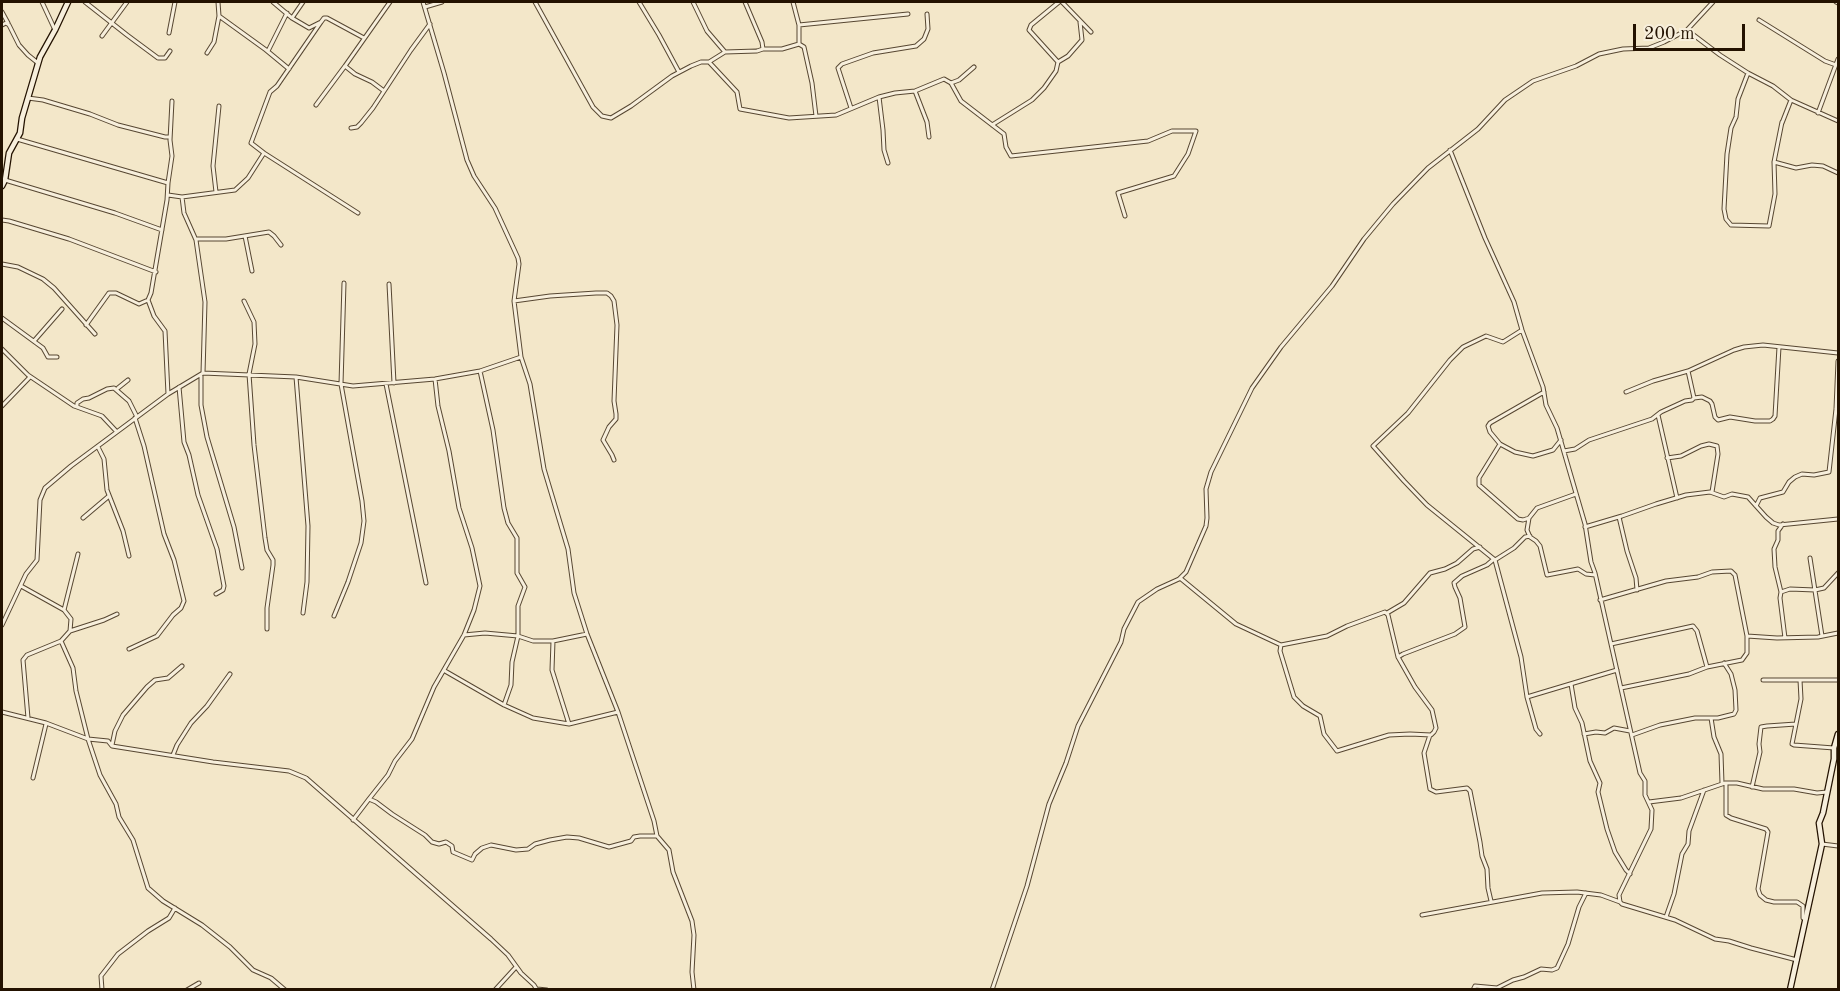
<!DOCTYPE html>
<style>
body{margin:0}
#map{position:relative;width:1840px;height:991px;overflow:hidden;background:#f3e7c9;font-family:"Old Standard TT",serif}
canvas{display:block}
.frame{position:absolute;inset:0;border:3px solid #231200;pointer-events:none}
.scale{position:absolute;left:1633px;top:24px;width:112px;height:27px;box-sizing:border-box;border:3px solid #231200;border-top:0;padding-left:8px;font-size:18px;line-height:21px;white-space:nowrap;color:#231200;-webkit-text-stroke:4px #f7efdc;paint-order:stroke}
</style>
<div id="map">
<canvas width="1840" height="991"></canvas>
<div class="frame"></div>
<div class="scale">200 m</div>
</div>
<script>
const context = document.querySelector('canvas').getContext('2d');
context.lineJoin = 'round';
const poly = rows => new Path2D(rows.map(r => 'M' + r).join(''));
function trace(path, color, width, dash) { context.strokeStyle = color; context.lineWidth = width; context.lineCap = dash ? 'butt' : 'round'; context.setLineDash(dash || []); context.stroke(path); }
const street = poly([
 [42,2,55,30],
 [85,2,127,35,158,58,165,58,170,51],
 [273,2,292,18,309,28,321,22,324,18,327,18,364,38],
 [423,2,444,73,467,160,474,176,495,208,518,258,519,264,514,301,521,357,530,384,544,469,568,549,574,593,587,634,618,712,654,821,657,836,669,850,673,872,692,921,694,935,692,972,694,990],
 [535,2,593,107,602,116,611,118,631,106,672,76,691,66,701,62,709,62,725,52,757,51,763,49,762,42,745,2],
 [639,2,659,35,679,72],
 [693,2,707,31,725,52],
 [793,2,799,25,799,44],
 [1059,2,1031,25,1029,30,1058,62,1068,56,1082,40,1080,22],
 [1062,2,1091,32],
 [1836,2,1838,3],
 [425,7,442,2],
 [2,12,8,23],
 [219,16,266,50,289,69],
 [292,18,303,2],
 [1759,20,1825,61,1836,65],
 [321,22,277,86,270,92,251,143,264,153,358,213],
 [2,25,6,23,9,25,19,45,28,55,38,63],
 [799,25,908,14],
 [1687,30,1720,55,1748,73,1773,86,1791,100,1838,121],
 [169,33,175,2],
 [102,36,127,2],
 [763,49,782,49,799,44,804,47,812,83,816,116],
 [268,51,287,13],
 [207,53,214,42,219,16,218,2],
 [709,62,737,92,740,109,789,118,836,115,879,97,895,93,915,91,944,79,951,83,959,80,974,67],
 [345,66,355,74,372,82,384,91],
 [1748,73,1738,99,1736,117,1731,128,1727,154,1724,209,1726,219,1731,225,1769,226,1775,194,1774,162,1782,122],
 [951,83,961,101,1004,134,1006,147,1011,156,1148,141,1172,131,1196,131,1188,154,1174,176,1118,193,1125,216],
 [915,91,927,122,929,137],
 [879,97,883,130,884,150,888,163],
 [28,98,43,100,90,114,118,125,165,137,170,137],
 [316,105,345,66,390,2],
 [851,108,838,68,842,64,873,53,916,46,924,39,928,29,927,14],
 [1818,113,1838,59],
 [1782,123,1791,100],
 [992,125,1032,100,1044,88,1056,71,1058,62],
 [351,128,357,127,361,123,373,108,411,50,430,24],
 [17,139,168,183],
 [1450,150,1485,238,1514,302,1522,330,1543,387,1546,405,1557,428,1585,524,1591,562,1595,573,1640,773,1645,781,1645,795,1652,810,1651,829,1619,895,1620,902,1622,904,1675,920,1715,939,1729,941,1751,948,1797,960],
 [1774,162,1796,168,1812,165,1823,166,1838,173],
 [5,180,115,213,162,230],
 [216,192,213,166,219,106],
 [168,195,182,197,235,190,248,178,264,153],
 [182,197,184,213,196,240,205,302,203,373],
 [2,220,9,221,69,239,156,272],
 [245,236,252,271],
 [197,239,226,239,269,232,274,236,281,245],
 [2,264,18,267,43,279,54,288,95,334],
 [389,284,394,383],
 [148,300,154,316,165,331,168,394],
 [244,301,254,322,255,344,249,374,254,445,265,538,267,550,273,560,273,565,267,608,267,629],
 [514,301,550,296,596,293,607,293,611,296,614,301,617,325,614,401,616,414,616,419,609,427,603,440,612,455,614,460],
 [2,318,43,348,48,357,57,357],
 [86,325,109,293,116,293,139,304,148,300,151,293,167,200,168,183,172,156,170,140,172,101],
 [1522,330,1503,342,1486,336,1463,347,1450,360,1408,413,1373,446,1404,481,1427,505,1495,560,1521,657,1527,697,1617,670],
 [34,341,62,309],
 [2,349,28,375,74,406,77,407,77,403,83,399,89,398,107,389,114,388,129,401,137,417],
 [480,371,493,430,504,508,508,523,517,538,517,573,525,587,518,606,518,636,512,662,511,685,504,705],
 [201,376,201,405,207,437,234,527,242,568],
 [296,377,308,526,307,582,303,613],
 [386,384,426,583],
 [179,387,184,442,189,455,198,495,217,549,224,586,223,590,216,594],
 [118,388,128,380],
 [1544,392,1490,423,1488,426,1490,432,1500,444,1515,452,1533,456,1553,450,1561,440],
 [1626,392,1653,381,1688,371],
 [1694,398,1702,397,1710,401,1712,404,1715,417,1718,420,1730,417,1755,421,1770,421,1773,419,1775,416,1779,347],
 [2,406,30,377],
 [77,407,102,416,117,432],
 [1658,415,1677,498],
 [1500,444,1479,478,1479,485,1518,519,1523,520,1529,518],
 [98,447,104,459,107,490,123,531,129,556],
 [1564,451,1575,449,1589,440,1652,419,1661,412,1685,401,1692,400,1694,398,1688,371,1734,350,1744,347,1763,345,1838,353],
 [1667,458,1681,456,1701,446,1709,444,1717,446,1718,454,1712,492],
 [1576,494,1537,508,1529,518,1527,530,1530,537,1536,541,1540,546,1547,575,1578,569,1586,574,1595,575],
 [1756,506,1760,498,1783,492,1789,482,1795,477,1802,474,1814,475,1829,472,1836,409,1838,361],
 [1619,517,1627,551,1636,578,1637,590],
 [83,518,109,496],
 [1585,527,1622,516,1656,504,1686,495,1710,492,1724,497,1732,494,1748,497,1766,517,1773,523,1779,525,1838,519],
 [1810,558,1822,636],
 [1495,560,1514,548,1525,537,1530,536],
 [1180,578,1236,624,1281,645,1280,651,1294,697,1303,706,1320,716,1324,734,1337,751,1389,735,1410,734,1431,735,1434,732,1436,728,1432,710,1415,687,1398,657,1403,654,1455,634,1465,627,1460,598,1455,587,1454,583,1462,576,1487,565,1494,559],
 [21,586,64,610,71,619,70,631],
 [1781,592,1775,567,1774,549,1778,540,1778,531,1783,524],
 [1600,600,1666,581,1698,577,1712,572,1731,571,1735,575,1747,636,1747,653,1742,660,1707,667],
 [64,610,78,554],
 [1387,613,1404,603,1430,573,1445,569,1457,563,1473,549,1480,547],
 [334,616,348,582,361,543,364,521,362,501,341,384,344,283],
 [2,625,26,574,37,560,40,500,45,488,71,466,168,394,203,373,296,377,353,386,435,379,480,371,521,357],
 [464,635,485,633,518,636,533,641,553,641,587,634],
 [1747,636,1777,638,1818,637,1838,633],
 [1785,638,1780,598,1781,592,1790,589,1815,590,1824,588,1838,573],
 [61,641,73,668,76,691,88,739,100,775,116,804,119,817,133,840,148,888,163,901,202,925,230,947,253,970,271,978,285,990],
 [553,641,552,670,569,724],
 [1611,644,1693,626,1697,631,1707,667,1689,674,1621,688],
 [1281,645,1327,636,1347,626,1385,612,1388,615,1398,657],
 [129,649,157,636,173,615,181,608,184,601,174,560,164,534,144,446,135,418],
 [445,671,504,705,533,718,569,724,618,712],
 [1763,680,1838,680],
 [1800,680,1801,699,1792,744,1794,745,1834,748],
 [1571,684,1575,708,1582,723,1590,761,1600,783,1598,792,1607,829,1615,852,1626,870,1630,874],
 [1527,697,1536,729,1540,734],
 [2,712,46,723,88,739,108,741,112,746,213,762,289,771,306,778,491,939,508,955,521,973,534,985,537,990],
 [28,718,23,660,27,655,61,641,70,631,104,620,117,614],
 [1711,718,1714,737,1721,754,1722,783],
 [1584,734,1596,732,1605,733,1614,728,1630,731],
 [1430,735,1424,753,1430,789,1436,792,1467,788,1470,791,1480,842,1482,856,1487,869,1488,888,1491,901],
 [1632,735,1660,725,1695,718,1718,718,1734,714,1736,710,1735,690,1731,674,1724,663],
 [112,745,115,731,123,715,147,687,155,680,168,678,182,666],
 [173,755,177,745,191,723,207,706,230,674],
 [33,778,46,724],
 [1726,783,1726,815,1731,818,1766,829,1768,832,1758,889,1760,895,1766,900,1774,902,1797,902,1803,906,1803,918,1806,919],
 [1752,787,1760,752,1759,744,1761,727,1767,726,1796,724],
 [369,799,388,775,395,761,412,739,434,687,464,635,474,610,480,586,472,548,459,508,449,451,438,406,435,379],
 [1649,802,1681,798,1725,783,1737,783,1763,789,1794,789,1817,793,1827,792],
 [353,820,369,799,376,802,392,814,425,835,432,842,439,844,446,842,452,846,453,852,472,860,475,854,482,848,491,845,516,850,528,849,535,844,550,840,567,837,579,838,609,847,631,841,634,837,640,836,657,836],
 [1822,844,1838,846],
 [1422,915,1542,893,1577,892,1601,895,1620,902],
 [1666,917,1674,894,1682,854,1688,844,1689,831,1704,790],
 [537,989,547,990],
 [102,990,101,976,118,954,148,931,169,918,175,908],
 [187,990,199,983],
 [495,990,516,967],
 [992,990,1027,886,1049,804,1066,763,1078,726,1121,642,1124,629,1138,602,1157,589,1179,579,1186,572,1206,526,1207,518,1206,489,1211,472,1252,388,1281,347,1332,286,1364,239,1393,204,1428,168,1478,129,1505,100,1533,81,1576,66,1599,54,1623,49,1649,48,1664,42,1687,30,1713,2],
 [1473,990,1475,986,1497,988,1513,980,1524,977,1541,969,1552,970,1557,968,1568,944,1579,907,1586,893]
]);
const secondary = poly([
 [2,186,5,180,9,153,20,133,22,118,40,57,55,30,68,2],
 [1790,990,1822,844,1819,823,1823,813,1834,759,1834,748,1838,734]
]);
trace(street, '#574732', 5);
trace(secondary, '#231200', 7);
trace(street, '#f7efdc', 3);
trace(secondary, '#f7efdc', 4.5);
</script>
